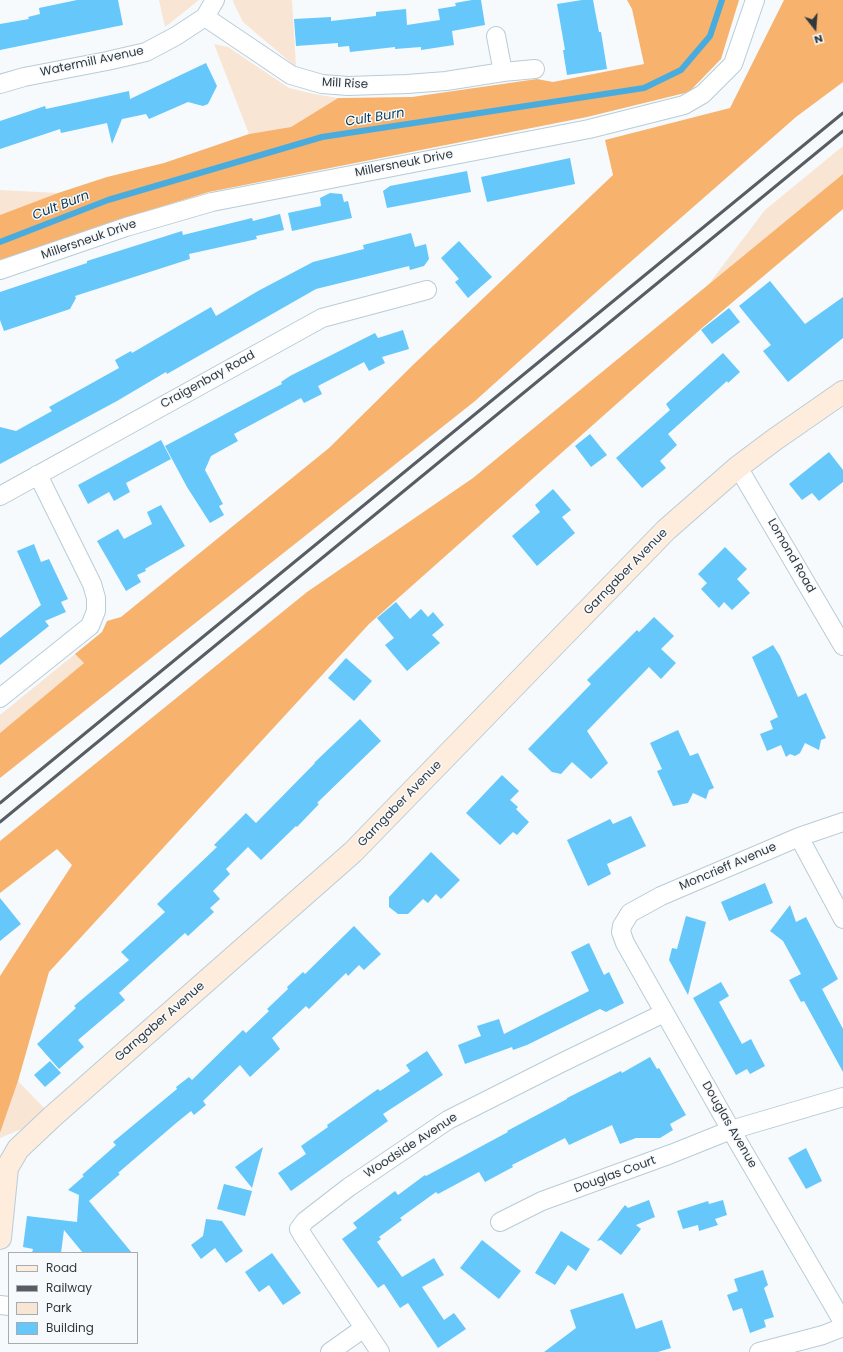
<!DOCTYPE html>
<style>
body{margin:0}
#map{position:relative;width:843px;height:1352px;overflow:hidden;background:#f6fafd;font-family:Poppins,sans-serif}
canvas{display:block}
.legend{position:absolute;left:8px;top:1252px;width:130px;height:92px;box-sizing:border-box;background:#f6fafd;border:1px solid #a7acb0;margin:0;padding:5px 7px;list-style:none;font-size:12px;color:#31383d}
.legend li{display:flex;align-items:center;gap:8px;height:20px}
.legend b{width:20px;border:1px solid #a7acb0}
.north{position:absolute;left:795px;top:8px;width:40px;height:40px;-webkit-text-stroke:3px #f6fafd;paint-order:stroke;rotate:163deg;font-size:11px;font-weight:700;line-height:16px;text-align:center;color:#31383d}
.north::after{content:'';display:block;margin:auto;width:14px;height:18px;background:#31383d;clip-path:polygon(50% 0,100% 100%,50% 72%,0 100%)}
</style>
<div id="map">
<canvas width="843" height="1352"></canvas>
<ul class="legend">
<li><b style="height:5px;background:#feeddd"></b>Road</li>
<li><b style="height:5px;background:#575d62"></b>Railway</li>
<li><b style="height:11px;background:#f9e5d3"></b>Park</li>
<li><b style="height:11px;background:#65c7fa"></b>Building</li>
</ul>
<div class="north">N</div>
</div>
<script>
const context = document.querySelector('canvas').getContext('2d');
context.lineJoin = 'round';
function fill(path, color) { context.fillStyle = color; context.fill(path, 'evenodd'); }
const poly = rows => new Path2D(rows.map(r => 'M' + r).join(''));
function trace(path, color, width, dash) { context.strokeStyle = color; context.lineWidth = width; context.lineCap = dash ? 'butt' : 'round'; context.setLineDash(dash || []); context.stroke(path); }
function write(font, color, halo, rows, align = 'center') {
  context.font = font + ' Poppins,sans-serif'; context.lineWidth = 3; context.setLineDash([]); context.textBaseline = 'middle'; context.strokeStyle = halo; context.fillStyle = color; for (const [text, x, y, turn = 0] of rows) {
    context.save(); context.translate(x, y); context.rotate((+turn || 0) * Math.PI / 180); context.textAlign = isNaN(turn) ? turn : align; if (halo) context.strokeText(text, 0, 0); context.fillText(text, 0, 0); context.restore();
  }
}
fill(poly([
 [159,0,199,0,165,27],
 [233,0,292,0,296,67,243,22,233,2],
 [214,44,228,47,289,88,314,94,338,98,291,127,249,134],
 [843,146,843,174,708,285,765,210],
 [0,190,58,193,0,215],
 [75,654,84,663,0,733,0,715],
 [18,1081,45,1109,24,1128,0,1138,0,1133]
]), '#f9e5d3');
fill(poly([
 [627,0,739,0,721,59,689,92,587,117,209,192,124,218,0,260,0,215,58,193,107,177,164,163,249,134,291,127,338,98,412,97,537,79,553,82,644,64,632,9],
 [784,0,843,0,843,82,796,117,603,286,475,401,0,778,0,733,84,663,75,654,102,632,107,621,121,617,329,448,415,363,613,175,605,140,730,108],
 [843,174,843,209,702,328,369,624,49,972,18,1081,0,1133,0,976,72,865,57,849,0,893,0,841,307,592,473,478]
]), '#f7b26d');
trace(poly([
 [0,242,108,200,322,137,644,88,681,70,710,36,722,0]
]), '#49acdf', 6);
fill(poly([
 [77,0,118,0,123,25,0,50,0,24,29,19,28,17,40,14,39,8],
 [472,0,481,0,485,25,452,31,454,45,421,50,421,47,395,49,395,47,350,52,349,46,338,47,338,43,296,46,294,19,331,17,331,21,376,16,376,12,406,9,407,25,440,20,438,9,456,6,455,3],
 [582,0,593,0,599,32,601,32,607,69,567,75,563,50,565,50,557,4],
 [206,63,217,86,208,104,203,106,188,102,149,119,146,114,122,119,112,144,107,123,61,133,60,129,0,149,0,121,45,106,46,109,129,91,130,99],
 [570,158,575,184,487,202,481,177],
 [467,171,471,192,387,208,383,191,390,186],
 [330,193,342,194,344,202,348,201,352,218,292,231,288,213,321,206,320,198],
 [280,214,284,230,256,236,257,239,189,254,190,259,75,296,76,298,70,309,4,331,0,320,0,292,87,263,87,261,182,231,183,235,252,218,253,221],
 [411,233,415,247,426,244,429,259,424,266,410,270,409,266,316,289,167,374,166,372,117,401,0,464,0,427,16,431,52,411,49,407,119,368,115,360,131,351,132,353,211,307,216,316,258,291,313,262,364,249,363,245],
 [459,241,492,277,468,298,455,282,459,279,441,258],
 [770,281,805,324,843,297,843,338,788,382,763,351,771,345,739,306],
 [729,308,740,322,712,344,701,330],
 [403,330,409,349,382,357,385,363,369,371,364,362,318,386,322,394,304,403,301,398,234,434,238,441,211,456,205,470,223,504,219,506,224,515,210,523,187,487,165,446,282,384,281,382,290,376,375,333,378,338],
 [723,353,740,372,728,383,727,381,668,434,677,445,660,461,666,468,642,488,616,458,670,410,666,404],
 [590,434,607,455,591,467,575,446],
 [161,440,171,459,126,483,130,492,114,501,109,492,88,504,78,485],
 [829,452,843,470,843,482,819,501,812,493,802,500,789,484],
 [553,489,571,510,562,517,575,533,537,566,512,536,540,512,535,505],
 [161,505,185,546,145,569,146,571,137,575,141,582,126,591,97,541,118,529,124,539,152,524,147,512],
 [34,544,41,562,49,559,68,599,61,602,66,612,45,621,49,626,0,665,0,638,41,605,17,551],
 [725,547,747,569,737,579,750,593,732,610,724,602,719,608,701,589,707,583,698,574],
 [396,602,410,619,421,609,428,617,433,612,444,625,432,635,440,643,407,671,385,645,394,638,377,618],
 [654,617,674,636,661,649,676,663,661,679,649,667,587,731,608,763,591,779,572,762,561,774,552,772,528,749,591,684,587,680,637,630,639,632],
 [773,645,780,656,798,697,806,693,826,738,821,740,819,750,805,743,800,753,795,756,790,754,786,757,781,745,767,751,760,734,773,729,770,721,778,717,752,657],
 [346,658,372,681,354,701,328,678],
 [360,719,381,741,317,803,319,804,297,827,296,826,261,860,248,847,226,869,230,874,213,891,220,899,210,908,214,912,188,936,185,933,119,993,125,1000,78,1040,84,1047,59,1069,37,1044,76,1008,74,1006,129,960,121,952,165,912,157,904,217,847,214,845,246,813,256,823,315,763,314,763],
 [678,730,690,756,698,753,714,788,709,790,706,799,693,793,688,803,673,806,657,771,662,769,650,743],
 [502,775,519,791,510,800,518,807,516,809,529,822,517,835,513,832,500,845,466,813],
 [631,816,646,846,607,864,611,874,588,886,567,840,610,819,613,824],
 [431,852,460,880,441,899,436,894,428,903,423,899,408,914,398,914,389,907,389,897],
 [765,883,773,903,729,921,721,902],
 [0,898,21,924,0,941],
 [790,905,796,922,806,917,838,979,822,989,843,1029,843,1072,804,1001,801,1002,789,980,801,974,783,941,770,931],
 [686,916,706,922,688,995,669,960,672,948,677,949],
 [354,926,381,954,364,970,359,965,348,976,346,973,309,1009,306,1006,272,1038,280,1049,250,1077,240,1065,203,1101,206,1105,194,1115,191,1111,175,1124,118,1173,120,1174,89,1201,132,1253,83,1253,64,1230,61,1253,32,1253,33,1249,23,1247,27,1216,77,1222,79,1195,68,1190,84,1176,82,1175,116,1145,113,1142,177,1089,176,1087,189,1077,192,1080,243,1030,246,1033,269,1011,267,1009,288,989,287,987,303,972,305,974],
 [589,943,604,975,609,972,624,1003,606,1012,600,1009,527,1045,513,1050,512,1047,465,1064,458,1045,481,1036,477,1026,499,1019,504,1034,589,991,571,952],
 [721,982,729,996,719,1002,742,1044,751,1039,765,1066,750,1074,747,1069,736,1075,693,998],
 [427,1051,443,1075,383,1114,388,1121,291,1191,278,1173,306,1154,301,1146,328,1127,327,1125,378,1089,380,1091,410,1071,406,1065],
 [650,1057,657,1069,659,1068,686,1115,670,1124,673,1130,660,1138,636,1138,620,1144,612,1125,569,1145,565,1138,512,1165,513,1167,485,1182,479,1172,438,1194,436,1192,400,1218,402,1220,379,1237,381,1239,377,1242,402,1277,434,1258,444,1275,422,1287,444,1320,454,1313,466,1329,438,1348,408,1303,400,1308,384,1284,378,1288,342,1239,357,1228,353,1223,395,1191,398,1195,425,1175,426,1176,508,1132,507,1131,567,1099,567,1098,621,1071,622,1073],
 [50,1061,61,1073,45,1087,34,1075],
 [263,1147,252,1188,235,1167],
 [806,1148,822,1181,806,1189,788,1158],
 [224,1184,252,1191,245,1216,217,1209],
 [649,1200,655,1217,636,1225,641,1229,621,1255,601,1240,597,1241,625,1205,628,1208],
 [723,1200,727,1215,715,1219,718,1225,699,1231,698,1225,683,1229,677,1211,708,1201,709,1204],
 [206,1219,222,1221,243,1251,226,1263,215,1248,201,1259,191,1245,203,1236],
 [561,1231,590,1249,576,1271,568,1265,555,1285,535,1273],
 [482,1240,521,1271,499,1299,460,1268],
 [272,1253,301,1293,283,1305,269,1285,259,1292,245,1272],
 [763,1270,768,1285,764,1288,774,1317,764,1320,766,1327,750,1333,742,1308,733,1311,727,1295,738,1291,734,1279],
 [623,1293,636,1329,662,1320,671,1348,658,1352,544,1352,576,1328,570,1310]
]), '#65c7fa');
const street = poly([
 [205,17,291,75,322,84,348,86,407,84,446,81,503,72,535,69],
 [496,36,503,72],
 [0,84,24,77,107,61,146,52,176,36,205,17,215,0],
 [0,270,126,227,212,202,589,129,684,105,703,94,733,64,755,0],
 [738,467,843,646],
 [0,496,322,318,427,290],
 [0,698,90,626,96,611,96,598,92,584,42,483,37,475],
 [843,822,799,837,661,896,630,913,622,926,621,932,625,943,731,1130,843,1322],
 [799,837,843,919],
 [500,1222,542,1201,671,1154,731,1130,843,1097],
 [0,1305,9,1306],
 [330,1352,364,1328],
 [380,1352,303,1236,299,1229,305,1221,349,1187,448,1120,559,1064,664,1013],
 [759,1352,823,1335,843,1327]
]);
const secondary = poly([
 [0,1238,7,1168,18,1149,53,1116,353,852,666,530,738,467,774,440,843,392]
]);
trace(street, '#b8ccd7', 20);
trace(secondary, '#b8ccd7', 24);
trace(street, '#fff', 18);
trace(secondary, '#feeddd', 22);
trace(poly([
 [0,803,843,113],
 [0,822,843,131]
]), '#575d62', 3);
write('12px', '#31383d', '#f6fafd', [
 ["Watermill Avenue",92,62,-12],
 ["Mill Rise",345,84,3],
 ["Millersneuk Drive",404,164,-11],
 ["Millersneuk Drive",89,240,-19],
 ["Craigenbay Road",208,380,-29],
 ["Lomond Road",791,556,60],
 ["Garngaber Avenue",626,572,-46],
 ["Garngaber Avenue",400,804,-46],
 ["Moncrieff Avenue",728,867,-23],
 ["Garngaber Avenue",160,1022,-41],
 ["Douglas Avenue",729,1125,60],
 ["Woodside Avenue",411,1146,-33],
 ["Douglas Court",615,1175,-20]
]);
write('italic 13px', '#0d384d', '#f6fafd', [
 ["Cult Burn",375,118,-9],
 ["Cult Burn",61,206,-21]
]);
</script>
